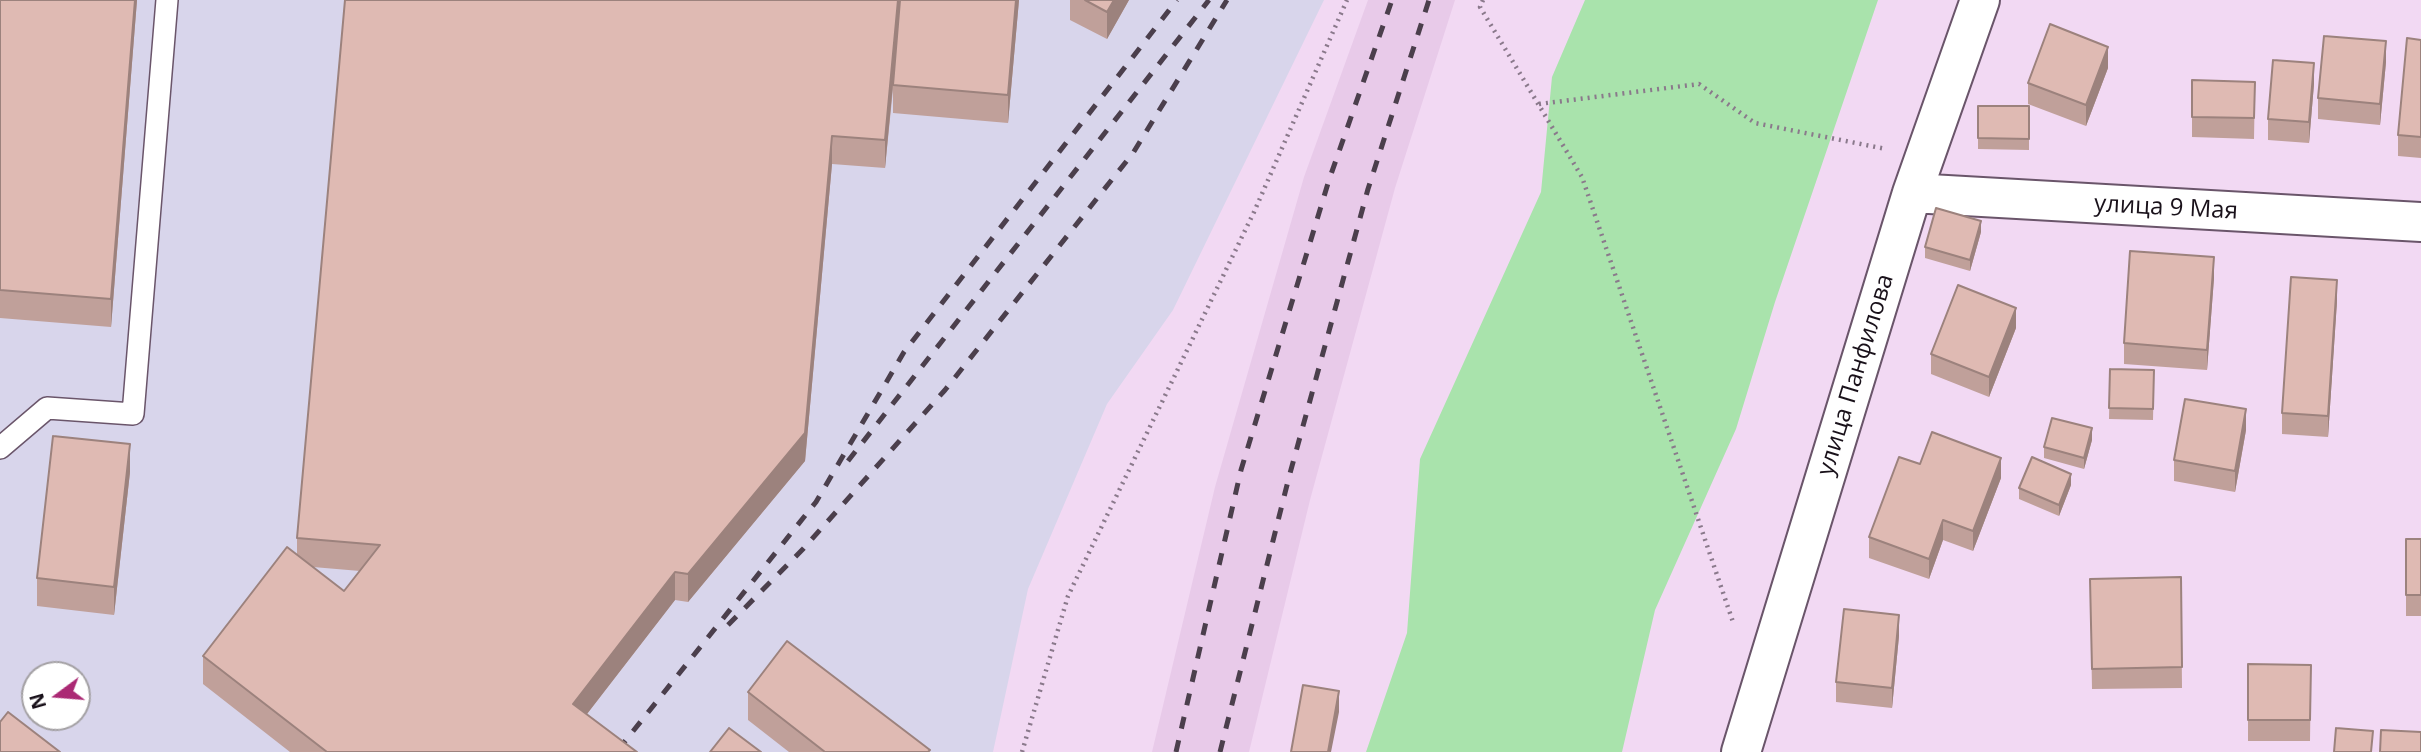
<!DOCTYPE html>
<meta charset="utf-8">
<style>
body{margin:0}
#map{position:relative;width:2421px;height:752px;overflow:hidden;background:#f2d9f3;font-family:"Open Sans",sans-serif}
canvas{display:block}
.north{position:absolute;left:21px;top:661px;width:70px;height:70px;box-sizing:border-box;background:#fff;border:2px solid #a3a0a3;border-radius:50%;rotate:254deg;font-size:19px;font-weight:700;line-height:28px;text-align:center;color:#19111a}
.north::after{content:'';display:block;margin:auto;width:24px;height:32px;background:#ab2974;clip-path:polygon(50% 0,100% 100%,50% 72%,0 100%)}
</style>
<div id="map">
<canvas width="2421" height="752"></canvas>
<div class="north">N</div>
</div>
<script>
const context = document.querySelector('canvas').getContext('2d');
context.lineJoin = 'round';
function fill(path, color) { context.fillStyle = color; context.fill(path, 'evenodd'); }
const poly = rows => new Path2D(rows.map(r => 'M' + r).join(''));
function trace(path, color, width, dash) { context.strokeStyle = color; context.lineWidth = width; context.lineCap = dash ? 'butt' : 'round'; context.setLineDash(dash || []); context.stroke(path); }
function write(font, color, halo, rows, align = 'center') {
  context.font = font + ' "Open Sans",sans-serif'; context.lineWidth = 5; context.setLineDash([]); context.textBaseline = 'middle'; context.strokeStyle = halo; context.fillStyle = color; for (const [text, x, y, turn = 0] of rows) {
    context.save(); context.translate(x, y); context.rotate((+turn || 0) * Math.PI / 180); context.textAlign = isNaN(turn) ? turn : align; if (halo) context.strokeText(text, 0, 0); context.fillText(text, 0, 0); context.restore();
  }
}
fill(poly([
 [1368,0,1455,0,1395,188,1310,500,1249,752,1152,752,1215,487,1304,177]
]), '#e8cae9');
fill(poly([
 [0,0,1324,0,1173,310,1107,404,1028,589,993,752,0,752],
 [35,675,77,675,77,717,35,717]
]), '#d8d5eb');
fill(poly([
 [1585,0,1878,0,1775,302,1736,429,1655,610,1622,752,1366,752,1407,633,1420,459,1541,192,1552,77]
]), '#a9e3ac');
const service = poly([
 [0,448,47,408,133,414,167,0]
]);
const minor = poly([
 [1912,193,2421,222],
 [1741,752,1912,193,1980,0]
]);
trace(service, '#6a556a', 24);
trace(minor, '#6a556a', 42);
trace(poly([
 [1483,0,1480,7,1582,177,1734,625],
 [1539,104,1699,84,1755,123,1886,149],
 [1022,752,1068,596,1254,212,1347,0]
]), '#8a798b', 4.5, [2, 5]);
trace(service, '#fff', 21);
trace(minor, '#fff', 38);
trace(poly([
 [848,461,1209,0],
 [728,625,803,549,945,390,1133,153,1227,0],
 [618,750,816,502,904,352,1177,0],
 [1176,752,1241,470,1329,180,1392,0],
 [1220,752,1289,477,1368,189,1429,0]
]), '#4b3f4c', 5, [12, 12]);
fill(poly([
 [0,0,137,0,111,327,0,318],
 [345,0,1019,0,1008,123,893,113,893,89,885,168,832,164,805,461,688,602,675,600,587,714,637,752,290,752,203,684,203,656,297,555,297,538],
 [313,567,360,571,344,591],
 [1070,0,1129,0,1107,39,1070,20],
 [2421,40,2421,158,2398,156,2398,135],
 [2386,62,2380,125,2318,119,2318,98],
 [2108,68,2086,126,2028,104,2028,83],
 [2192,80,2255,82,2254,139,2192,137],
 [2314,84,2309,143,2268,140,2268,119],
 [1978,106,2029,106,2029,150,1978,149],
 [1981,232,1970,271,1925,258,1925,247],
 [2214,278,2207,370,2124,364,2124,343],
 [2337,301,2328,437,2282,434,2282,413],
 [2016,328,1989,397,1931,374,1931,354],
 [2110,369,2154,370,2153,420,2109,419],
 [2246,430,2235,492,2174,481,2174,460],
 [2092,440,2084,469,2044,458,2044,447],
 [1920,464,2001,478,1973,551,1943,540,1929,579,1869,558,1869,537],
 [130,472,114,615,37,606,37,578],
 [2071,485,2059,516,2019,499,2019,488],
 [2406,539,2421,539,2421,616,2406,616],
 [2181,577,2182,688,2092,689,2090,579],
 [1899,636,1892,708,1836,702,1836,682],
 [2248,664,2311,665,2310,741,2248,741],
 [748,692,930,752,789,752,748,720]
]), '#c0a09a');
fill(poly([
 [135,0,137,0,111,327,111,299],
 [898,0,901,0,885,168,885,140],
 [1016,0,1019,0,1008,123,1008,95],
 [1114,0,1129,0,1107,39,1107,12],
 [2386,41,2386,62,2380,125,2380,104],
 [2108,47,2108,68,2086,126,2086,105],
 [2314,63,2314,84,2309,143,2309,122],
 [832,136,832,164,805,461,688,602,688,574],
 [1981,221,1981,232,1970,271,1970,260],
 [2214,257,2214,278,2207,370,2207,350],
 [2337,280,2337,301,2328,437,2328,416],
 [2016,308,2016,328,1989,397,1989,377],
 [2246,409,2246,430,2235,492,2235,471],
 [2092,428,2092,440,2084,469,2084,458],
 [130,444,130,472,114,615,114,587],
 [2001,458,2001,478,1973,551,1973,531],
 [2071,474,2071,485,2059,516,2059,505],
 [1943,520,1943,540,1929,579,1929,559],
 [675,572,675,600,573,732,573,704],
 [1899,615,1899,636,1892,708,1892,688],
 [1339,691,1339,712,1331,752,1328,752]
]), '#9c827d');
const building = poly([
 [0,0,135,0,111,299,0,290,0,0],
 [345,0,898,0,885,140,832,136,805,433,688,574,675,572,573,704,637,752,327,752,203,656,287,547,344,591,380,545,297,538,345,0],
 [900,0,1016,0,1008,95,893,85,900,0],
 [1085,0,1114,0,1107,12,1085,0],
 [2050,24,2108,47,2086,105,2028,83,2050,24],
 [2324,36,2386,41,2380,104,2318,98,2324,36],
 [2407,38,2421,40,2421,137,2398,135,2407,38],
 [2273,60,2314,63,2309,122,2268,119,2273,60],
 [2192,80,2255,82,2254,118,2192,117,2192,80],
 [1978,106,2029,106,2029,139,1978,138,1978,106],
 [1936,208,1981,221,1970,260,1925,247,1936,208],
 [2130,251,2214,257,2207,350,2124,343,2130,251],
 [2291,277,2337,280,2328,416,2282,413,2291,277],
 [1958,285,2016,308,1989,377,1931,354,1958,285],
 [2110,369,2154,370,2153,409,2109,408,2110,369],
 [2185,399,2246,409,2235,471,2174,460,2185,399],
 [2052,418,2092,428,2084,458,2044,447,2052,418],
 [1932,432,2001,458,1973,531,1943,520,1929,559,1869,537,1899,457,1920,464,1932,432],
 [53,436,130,444,114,587,37,578,53,436],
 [2032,457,2071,474,2059,505,2019,488,2032,457],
 [2406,539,2421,539,2421,595,2406,595,2406,539],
 [2181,577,2182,667,2092,669,2090,579,2181,577],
 [1844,609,1899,615,1892,688,1836,682,1844,609],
 [787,641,930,750,928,752,825,752,748,692,787,641],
 [2248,664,2311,665,2310,720,2248,720,2248,664],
 [1303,685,1339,691,1328,752,1291,752,1303,685],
 [8,712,60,752,0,752,0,722,8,712],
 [729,728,761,752,710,752,729,728],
 [2336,728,2373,731,2371,752,2334,752,2336,728],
 [2381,730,2421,732,2421,752,2380,752,2381,730]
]);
fill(building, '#dfbab3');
trace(building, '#9c827d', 2);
write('24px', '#19111a', '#fff', [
 ["улица 9 Мая",2166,208,3],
 ["улица Панфилова",1856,375,-73]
]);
</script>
